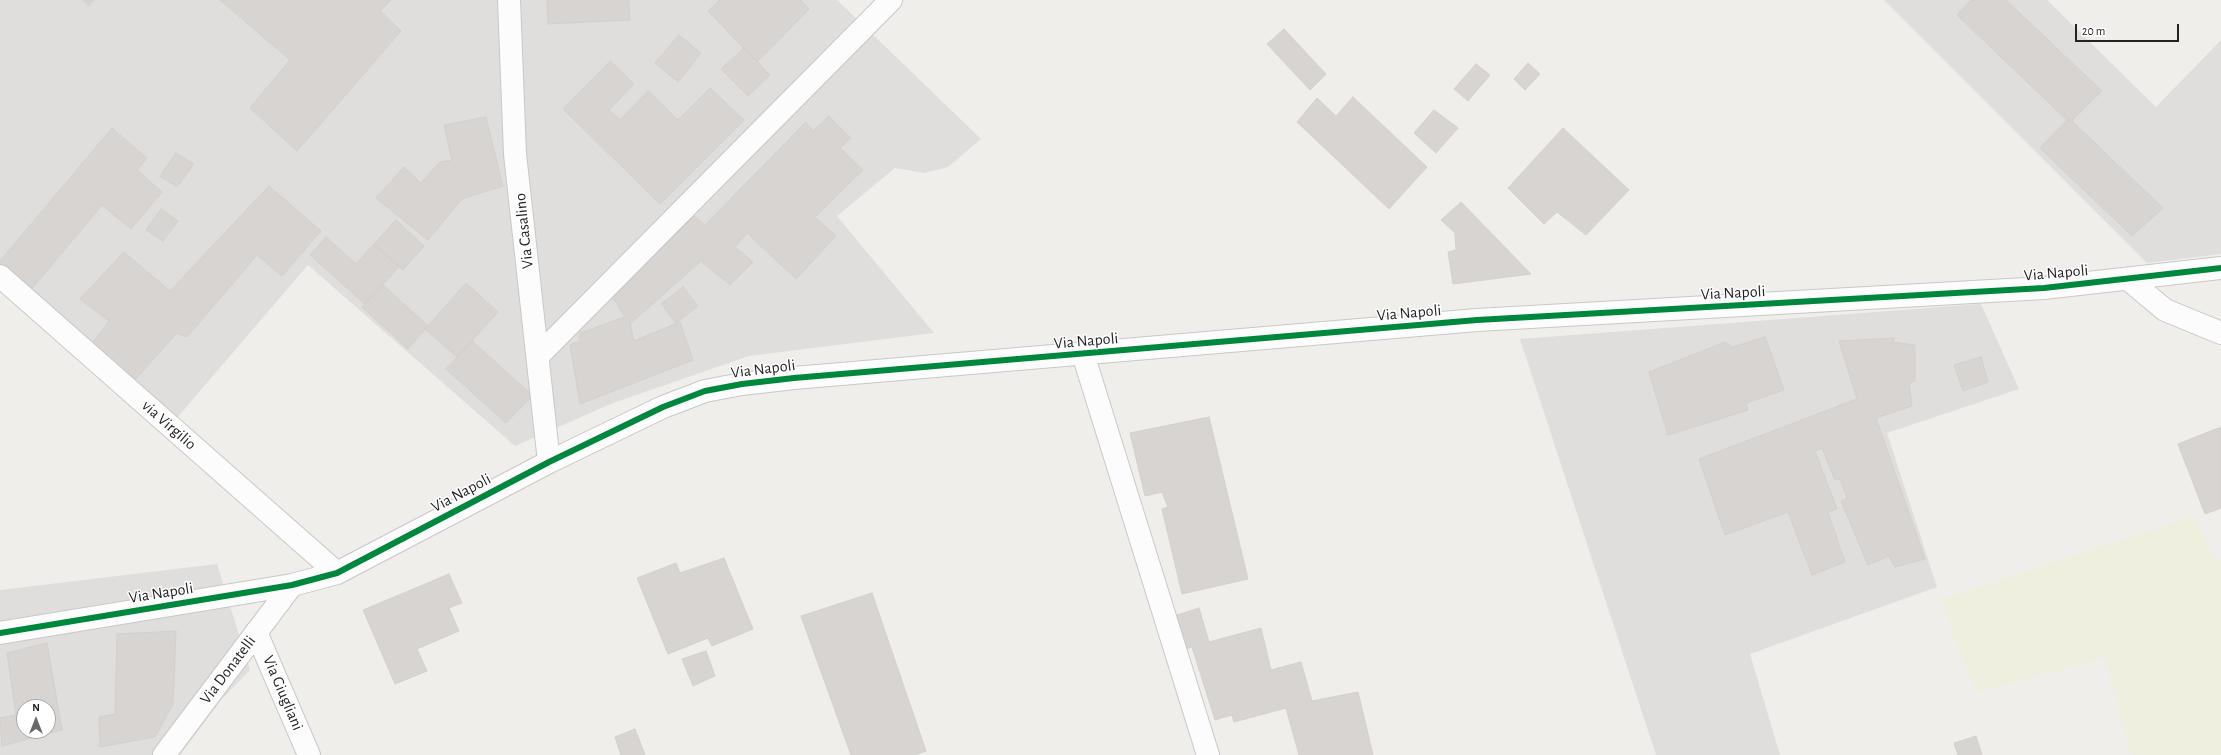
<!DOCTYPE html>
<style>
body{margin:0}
#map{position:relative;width:2221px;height:755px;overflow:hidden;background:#f0eeeb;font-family:"Alegreya Sans",sans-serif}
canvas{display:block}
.north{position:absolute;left:16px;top:699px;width:40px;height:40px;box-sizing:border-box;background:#fff;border:1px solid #a7a7a7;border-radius:50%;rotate:0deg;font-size:11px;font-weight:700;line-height:16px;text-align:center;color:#222}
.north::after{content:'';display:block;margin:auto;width:14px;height:18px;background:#6a6968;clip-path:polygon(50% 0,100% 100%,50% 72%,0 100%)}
.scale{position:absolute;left:2075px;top:24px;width:104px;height:18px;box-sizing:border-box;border:2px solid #222;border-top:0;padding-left:5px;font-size:12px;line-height:14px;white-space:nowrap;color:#222;-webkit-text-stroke:3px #fff;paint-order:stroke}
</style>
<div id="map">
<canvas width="2221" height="755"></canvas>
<div class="north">N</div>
<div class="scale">20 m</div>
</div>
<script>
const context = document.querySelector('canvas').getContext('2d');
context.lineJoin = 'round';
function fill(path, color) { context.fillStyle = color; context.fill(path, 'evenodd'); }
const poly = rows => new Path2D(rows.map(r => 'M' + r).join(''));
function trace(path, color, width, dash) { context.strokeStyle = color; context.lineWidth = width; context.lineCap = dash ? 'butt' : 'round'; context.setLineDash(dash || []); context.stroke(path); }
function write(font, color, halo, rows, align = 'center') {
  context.font = font + ' "Alegreya Sans",sans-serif'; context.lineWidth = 3; context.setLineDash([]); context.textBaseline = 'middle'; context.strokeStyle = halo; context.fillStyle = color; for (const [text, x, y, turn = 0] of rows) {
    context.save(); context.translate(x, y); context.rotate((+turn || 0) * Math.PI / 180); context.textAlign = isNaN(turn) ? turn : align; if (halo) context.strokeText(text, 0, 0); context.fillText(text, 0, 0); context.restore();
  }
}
fill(poly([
 [0,0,837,0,981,139,948,167,924,173,895,168,837,216,934,333,749,356,613,403,515,446,308,265,164,433,0,290],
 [1884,0,2047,0,2156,107,2221,40,2221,254,2147,263],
 [1981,304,2019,389,1887,433,1937,587,1750,654,1780,755,1656,755,1520,339],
 [217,564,250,670,222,699,180,755,0,755,0,590],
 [24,707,48,707,48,731,24,731]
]), '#dfdedc');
fill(poly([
 [2194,516,2217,563,2221,561,2221,755,2131,755,2104,658,1976,693,1940,600]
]), '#efefdf');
const building = poly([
 [83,0,94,0,89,6,83,0],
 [220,0,391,0,380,11,401,31,297,151,250,108,290,60,220,0],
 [547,0,629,0,630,20,548,24,547,0],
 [719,0,800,0,809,9,757,62,708,11,719,0],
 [1971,0,2006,0,2102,91,2072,121,2163,208,2132,236,2040,148,2067,120,1957,15,1971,0],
 [1284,29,1326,74,1310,90,1267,44,1284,29],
 [679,35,701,53,678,82,655,63,679,35],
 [744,48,770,75,748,96,721,69,744,48],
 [610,61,634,84,609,110,620,120,648,91,678,120,710,88,744,120,660,204,563,109,610,61],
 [1528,63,1540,74,1525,90,1514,79,1528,63],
 [1476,64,1490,75,1468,101,1454,89,1476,64],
 [1353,97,1427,167,1389,209,1297,122,1317,98,1336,116,1353,97],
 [1434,110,1458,128,1436,153,1414,133,1434,110],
 [829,116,851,138,840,148,863,170,815,217,836,236,796,279,747,233,735,247,753,262,730,285,701,261,630,324,634,341,680,322,693,360,580,404,570,345,580,341,580,333,625,317,613,298,694,216,705,225,806,122,813,131,829,116],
 [486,117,503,186,462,199,428,240,376,198,404,167,421,183,440,162,452,160,444,125,486,117],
 [112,128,147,158,137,170,162,192,131,229,102,205,30,291,0,265,0,261,112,128],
 [1563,128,1629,190,1586,235,1557,212,1544,224,1508,188,1563,128],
 [176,153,194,164,177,187,160,176,176,153],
 [269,186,321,231,282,276,257,255,187,337,177,333,132,383,90,346,109,321,80,299,124,252,170,291,269,186],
 [1461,202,1531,274,1453,284,1448,252,1456,250,1455,233,1441,220,1461,202],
 [161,209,178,221,163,241,146,230,161,209],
 [396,220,424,246,403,270,374,244,396,220],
 [326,237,356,264,374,244,399,267,365,304,310,255,326,237],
 [466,283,498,312,457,357,425,329,466,283],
 [383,285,428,326,408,349,362,307,383,285],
 [683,287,698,306,676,323,661,304,683,287],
 [1765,337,1784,390,1746,403,1748,410,1668,435,1649,372,1725,342,1733,347,1765,337],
 [1894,338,1893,342,1915,345,1915,381,1909,383,1912,406,1876,418,1925,559,1895,567,1889,556,1868,565,1841,501,1847,498,1840,479,1835,480,1822,448,1815,451,1837,509,1828,512,1845,562,1812,575,1788,512,1725,535,1699,459,1857,399,1839,341,1894,338],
 [472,341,533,396,506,423,446,369,472,341],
 [1981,357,1988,382,1963,391,1954,365,1981,357],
 [1209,417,1248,579,1182,594,1162,509,1168,507,1162,492,1145,496,1130,433,1209,417],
 [2221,427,2221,508,2205,514,2178,444,2221,427],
 [724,558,753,629,712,646,708,638,668,654,637,578,676,563,680,573,724,558],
 [449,574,462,603,449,608,459,631,417,649,427,671,395,684,363,610,449,574],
 [872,593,926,751,915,755,851,755,801,616,872,593],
 [1199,608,1209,642,1261,628,1271,670,1301,662,1312,701,1358,692,1373,755,1299,755,1286,708,1234,722,1232,715,1215,720,1192,647,1184,650,1174,616,1199,608],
 [176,631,173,704,155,737,100,747,99,717,115,714,117,634,176,631],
 [47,643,62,730,2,746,0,718,16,715,7,653,47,643],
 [24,707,48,707,48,731,24,731,24,707],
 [706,651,715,676,693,686,682,659,706,651],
 [635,729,645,755,621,755,615,737,635,729],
 [1976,736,1982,755,1958,755,1954,743,1976,736]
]);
fill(building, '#d7d4d2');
trace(building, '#d3d0cc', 1);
const minor = poly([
 [509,0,515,154,549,462],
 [0,276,337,573],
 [2129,280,2165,310,2221,333],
 [1083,354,1208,755],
 [538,356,891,0],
 [256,632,309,755],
 [0,633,292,585,337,573,549,462,663,407,705,391,742,384,794,378,1477,320,2044,288,2221,268],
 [164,755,292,585]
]);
trace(minor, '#c9c8c7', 24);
trace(minor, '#fdfcfc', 22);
trace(poly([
 [0,633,292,585,337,573,549,462,663,407,705,391,742,384,794,378,1477,320,2044,288,2221,268]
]), '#00873e', 6);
write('16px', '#222', '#fff', [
 ["Via Casalino",524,231,-96],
 ["Via Napoli",2056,273,-5],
 ["Via Napoli",1733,293,-3],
 ["Via Napoli",1409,313,-5],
 ["Via Napoli",1086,341,-5],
 ["Via Napoli",763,369,-7],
 ["via Virgilio",169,425,41],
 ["Via Napoli",461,493,-28],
 ["Via Napoli",161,593,-9],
 ["Via Donatelli",228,670,-53],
 ["Via Giugliani",283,693,67]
]);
</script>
